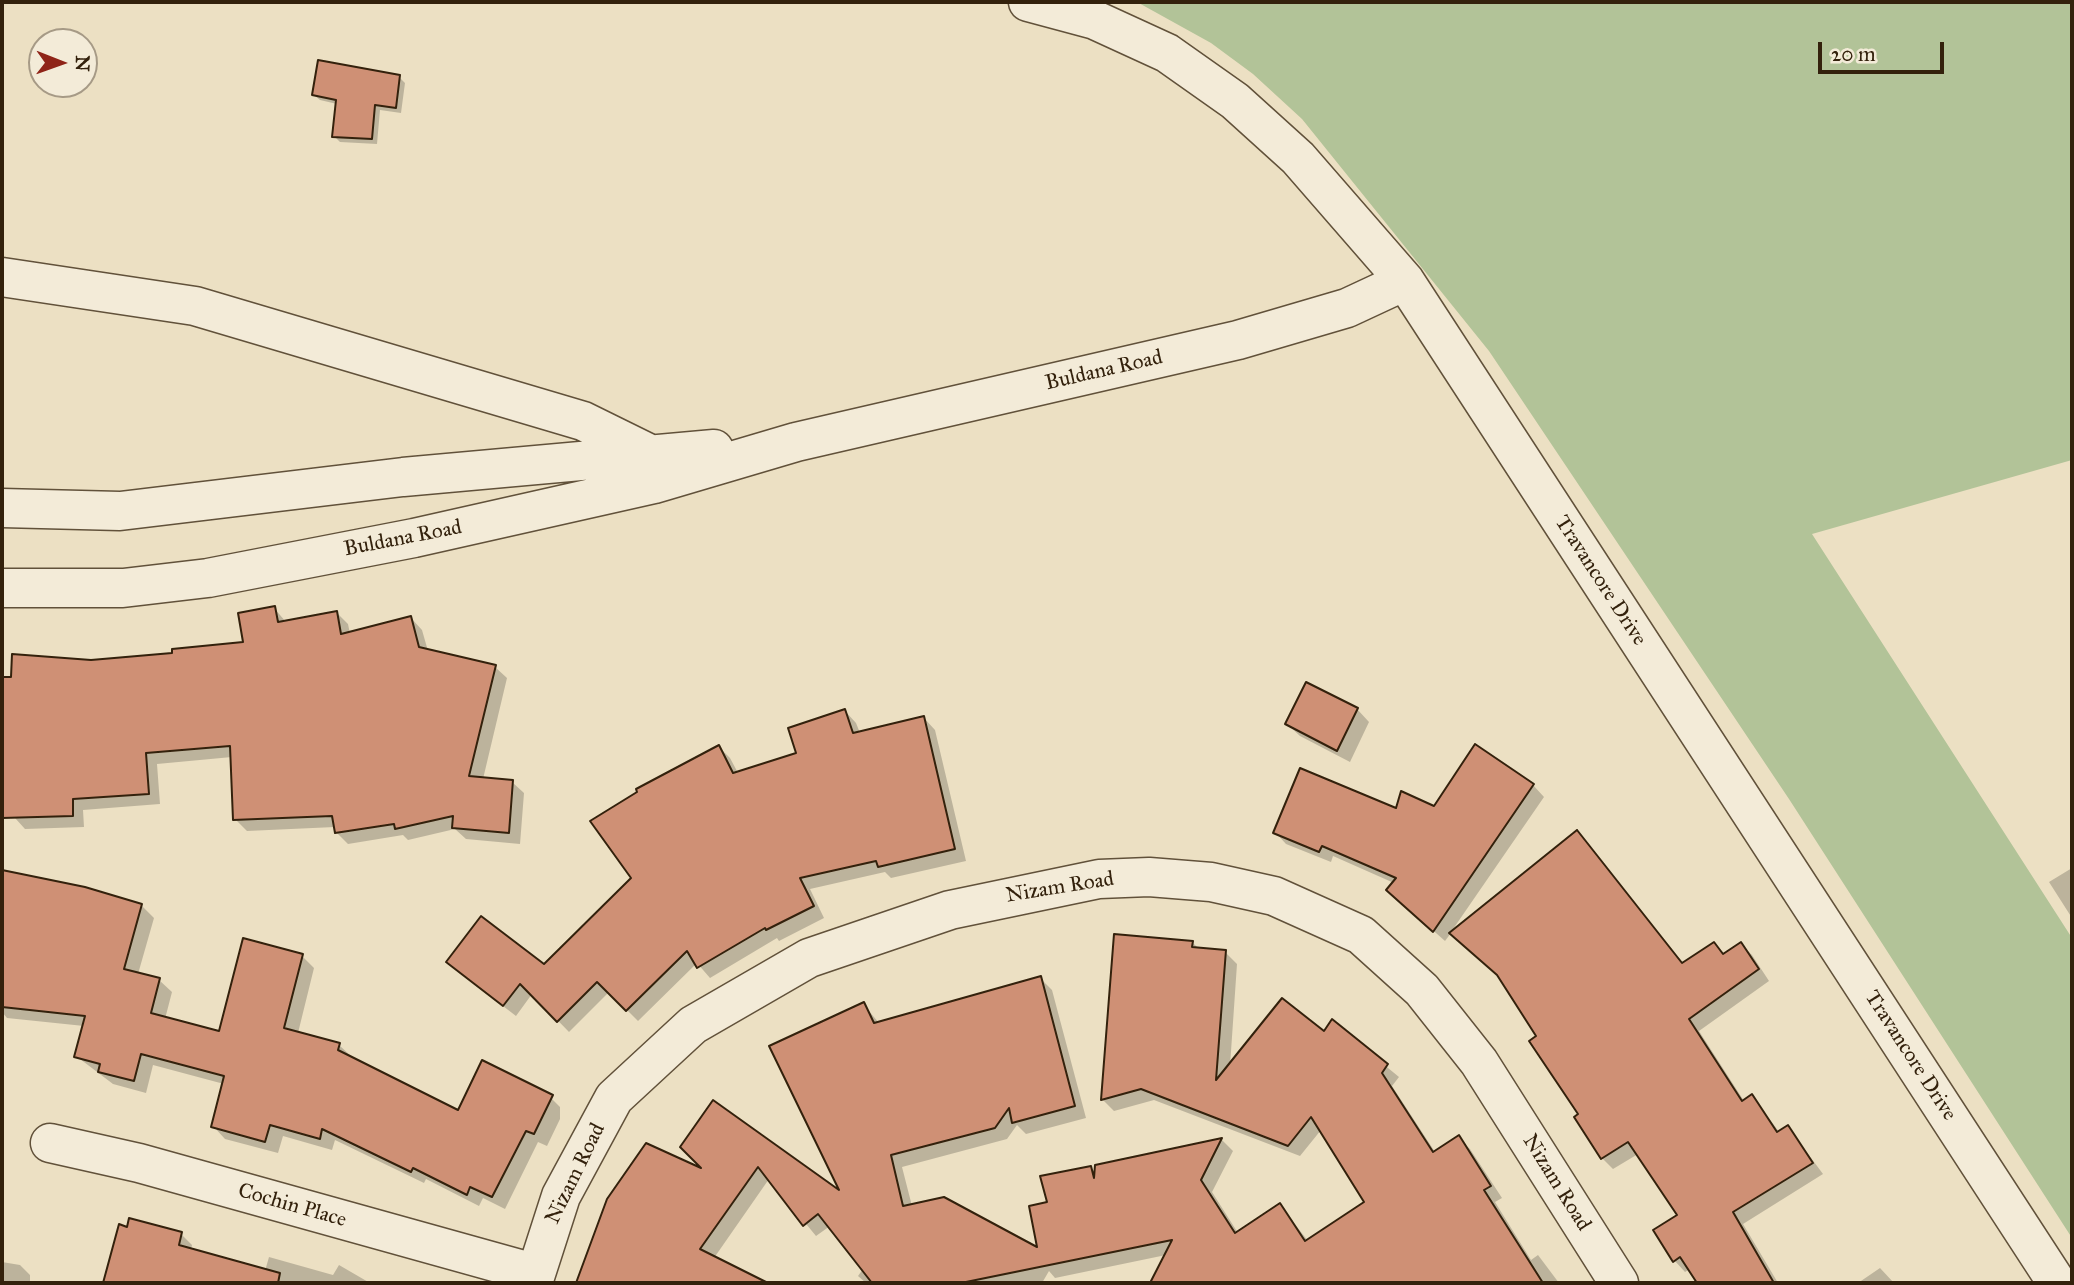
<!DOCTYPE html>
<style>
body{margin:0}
#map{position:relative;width:2074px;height:1285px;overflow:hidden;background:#ece0c3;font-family:"IM FELL Great Primer",serif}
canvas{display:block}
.frame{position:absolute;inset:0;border:4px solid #33210c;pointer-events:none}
.north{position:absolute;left:28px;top:28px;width:70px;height:70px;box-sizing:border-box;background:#f3ebd8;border:2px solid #a69a86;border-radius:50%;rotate:91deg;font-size:19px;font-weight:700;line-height:28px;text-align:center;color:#33210c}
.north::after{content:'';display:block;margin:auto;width:24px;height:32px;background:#8f2418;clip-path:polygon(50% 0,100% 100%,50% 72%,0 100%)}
.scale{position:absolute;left:1818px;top:42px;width:126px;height:32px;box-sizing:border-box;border:4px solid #33210c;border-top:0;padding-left:9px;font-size:21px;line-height:24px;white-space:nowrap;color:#33210c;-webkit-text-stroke:5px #f3ebd8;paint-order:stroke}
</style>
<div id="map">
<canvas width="2074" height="1285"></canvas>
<div class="frame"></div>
<div class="north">N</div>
<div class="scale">20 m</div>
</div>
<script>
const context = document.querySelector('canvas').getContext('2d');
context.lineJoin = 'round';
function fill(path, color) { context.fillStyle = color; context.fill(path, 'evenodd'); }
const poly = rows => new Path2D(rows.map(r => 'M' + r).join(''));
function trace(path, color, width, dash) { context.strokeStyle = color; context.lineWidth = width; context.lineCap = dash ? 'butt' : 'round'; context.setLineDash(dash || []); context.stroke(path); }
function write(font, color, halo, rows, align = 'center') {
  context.font = font + ' "IM FELL Great Primer",serif'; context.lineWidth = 5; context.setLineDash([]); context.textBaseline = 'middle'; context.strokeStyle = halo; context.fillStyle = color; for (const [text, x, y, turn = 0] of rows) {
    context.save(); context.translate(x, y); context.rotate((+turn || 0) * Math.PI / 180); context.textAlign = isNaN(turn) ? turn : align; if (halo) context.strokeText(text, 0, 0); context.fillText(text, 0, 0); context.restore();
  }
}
fill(poly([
 [1137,2,2072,2,2072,460,1812,534,2072,938,2072,1238,1789,799,1489,351,1302,119,1253,74,1211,43]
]), '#b2c398');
fill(poly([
 [399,77,405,83,401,113,380,110,377,144,340,142,334,136,337,104,320,100,314,95],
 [274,608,286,622,337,613,348,624,350,634,411,618,422,630,428,651,495,667,507,678,483,779,512,782,524,793,520,844,466,839,455,829,408,840,403,835,348,844,336,832,335,827,247,831,235,819,232,757,157,764,160,804,83,810,84,827,25,829,15,818,2,818,2,679,12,679,91,661,174,654,245,644],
 [1357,709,1369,722,1350,762,1300,736,1287,724],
 [845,711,856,723,860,733,924,718,935,730,966,861,891,878,885,872,810,889,824,918,779,941,777,938,710,978,697,963,638,1021,609,992,569,1032,532,994,516,1016,460,973,544,967,633,878,719,747,730,758,738,773,798,754],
 [1533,785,1544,797,1451,932,1577,832,1684,964,1714,944,1725,954,1741,944,1752,955,1769,981,1699,1031,1744,1101,1752,1096,1780,1133,1788,1127,1823,1174,1743,1224,1778,1283,1704,1283,1690,1269,1685,1272,1674,1260,1679,1216,1638,1154,1613,1169,1602,1158,1539,1037,1500,977,1451,933,1445,941,1400,901,1394,883,1333,856,1331,862,1286,844,1275,832,1397,810,1435,808],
 [2072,868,2072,918,2049,882],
 [141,905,154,918,138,974,159,980,172,992,165,1019,220,1033,302,956,314,968,298,1033,339,1045,352,1057,458,1112,547,1094,560,1107,560,1119,547,1146,538,1142,505,1209,483,1198,479,1206,426,1179,424,1183,335,1140,332,1150,283,1136,278,1153,225,1139,213,1126,224,1084,153,1065,146,1093,113,1084,76,1056,84,1026,7,1018,2,1012,2,946,19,947],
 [1192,942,1200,950,1225,952,1237,964,1230,1066,1324,1033,1332,1022,1399,1077,1392,1086,1435,1152,1458,1138,1470,1149,1502,1198,1495,1202,1531,1260,1538,1255,1559,1283,1152,1283,1166,1255,1055,1278,1049,1271,1042,1283,866,1283,858,1276,863,1269,830,1226,816,1236,769,1179,714,1258,765,1283,577,1283,608,1200,709,1173,714,1103,844,1195,863,1004,879,1023,1040,978,1052,990,1086,1118,1026,1134,1017,1125,1007,1139,902,1167,912,1206,1040,1250,1049,1203,1091,1168,1097,1174,1097,1166,1222,1140,1233,1151,1212,1192,1238,1233,1280,1205,1308,1241,1366,1203,1321,1130,1300,1156,1154,1100,1114,1111,1102,1099],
 [120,1226,181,1234,192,1245,191,1250,265,1271,269,1257,333,1275,339,1265,370,1283,105,1283],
 [2,1262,20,1265,30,1275,30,1281,46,1283,2,1283],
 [1880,1268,1894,1283,1858,1283]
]), '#0003');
const building = poly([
 [318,60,400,75,396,108,375,105,372,139,332,137,336,100,312,95,318,60],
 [275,606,278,622,337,611,341,634,411,616,419,647,496,665,469,776,513,780,509,833,452,828,453,816,395,829,394,824,335,833,332,816,233,820,230,746,146,753,149,794,73,799,73,816,2,818,2,677,11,677,12,654,91,660,172,653,172,649,243,642,238,613,275,606],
 [1306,682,1358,708,1337,751,1285,724,1306,682],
 [845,709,853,733,924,716,955,849,878,867,876,861,800,878,814,906,766,930,765,928,697,968,687,951,626,1011,597,982,557,1022,520,984,503,1006,446,962,481,916,544,964,631,878,590,821,637,792,636,789,719,745,733,773,796,753,788,728,845,709],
 [1475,744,1534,784,1433,932,1386,890,1396,878,1322,846,1319,852,1273,833,1300,768,1396,808,1401,791,1434,806,1475,744],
 [1577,830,1682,963,1714,942,1723,954,1741,942,1759,969,1689,1019,1742,1101,1752,1094,1777,1132,1788,1125,1813,1163,1733,1212,1774,1283,1697,1283,1680,1257,1673,1262,1653,1230,1677,1215,1628,1142,1601,1159,1574,1117,1578,1114,1529,1041,1536,1036,1497,975,1449,933,1577,830],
 [2,870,85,887,142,904,124,969,160,978,151,1013,219,1031,243,938,303,954,284,1028,340,1043,338,1050,458,1110,482,1060,553,1095,534,1134,526,1131,492,1197,470,1187,467,1195,413,1168,411,1172,322,1129,320,1139,270,1125,265,1142,211,1127,224,1076,141,1054,134,1081,98,1072,100,1064,74,1057,85,1016,2,1007,2,870],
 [1114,934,1193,941,1192,947,1226,950,1216,1080,1282,998,1324,1031,1332,1019,1388,1064,1382,1073,1433,1152,1459,1135,1491,1186,1484,1190,1543,1283,1150,1283,1172,1240,961,1283,872,1283,818,1214,803,1226,758,1167,700,1249,768,1283,576,1283,607,1199,646,1143,701,1168,680,1147,713,1100,839,1190,769,1046,864,1002,874,1023,1041,976,1075,1106,1012,1123,1009,1108,995,1128,891,1155,903,1206,944,1197,1037,1247,1029,1206,1047,1202,1040,1176,1091,1166,1094,1178,1095,1165,1222,1138,1201,1180,1235,1233,1280,1203,1305,1241,1364,1202,1311,1117,1288,1146,1141,1089,1101,1100,1114,934],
 [129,1218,182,1232,179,1245,280,1273,278,1283,103,1283,119,1224,127,1227,129,1218]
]);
fill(building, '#cf9075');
trace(building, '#33210c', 2);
const minor = poly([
 [1028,2,1095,20,1167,53,1235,101,1298,158,1405,281,2057,1283],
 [2,277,195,306,583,421,652,455],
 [2,508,120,511,403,477,714,449],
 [2,588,123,588,208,578,414,538,654,484,796,442,1238,340,1347,308,1405,281],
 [50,1143,139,1163,534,1273],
 [533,1283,561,1196,614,1098,693,1025,809,958,950,910,1099,879,1149,877,1211,882,1274,896,1361,935,1422,990,1479,1062,1619,1283]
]);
trace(minor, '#61513a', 41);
trace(minor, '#f3ebd8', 38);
write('21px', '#33210c', '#f3ebd8', [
 ["Buldana Road",1104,371,-13],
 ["Buldana Road",403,539,-11],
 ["Travancore Drive",1600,581,57],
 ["Nizam Road",1060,888,-9],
 ["Travancore Drive",1910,1056,57],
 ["Nizam Road",576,1174,-64],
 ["Nizam Road",1556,1183,58],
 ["Cochin Place",292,1206,16]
]);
</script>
